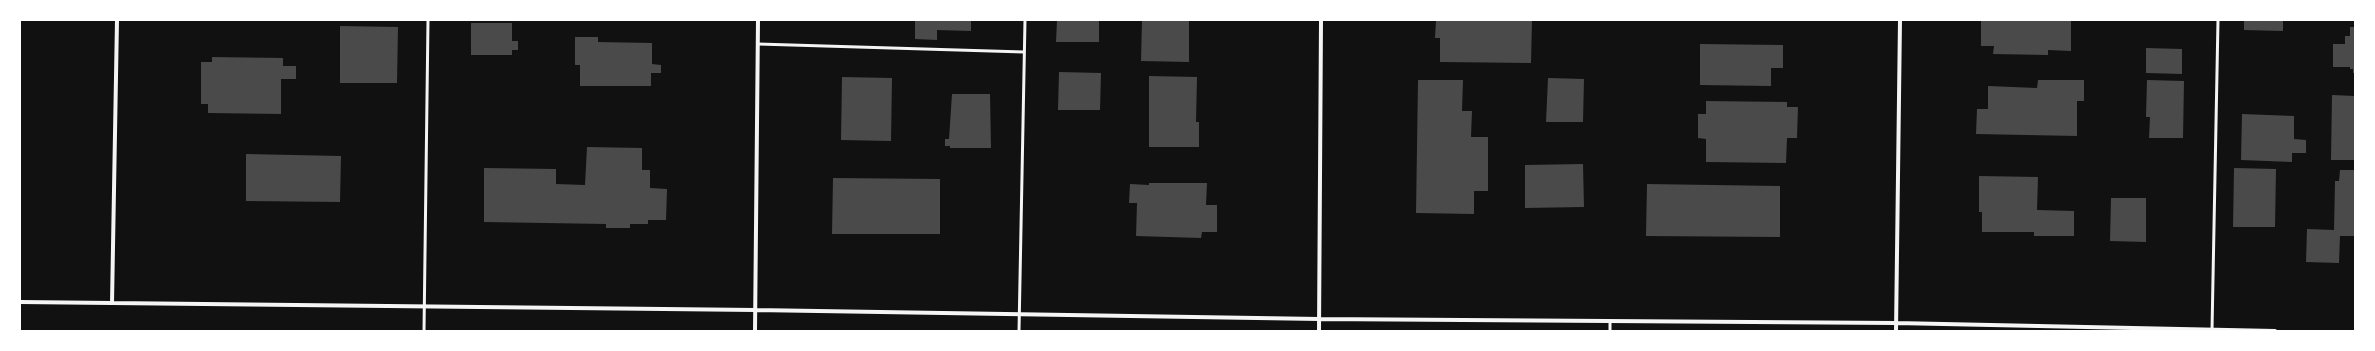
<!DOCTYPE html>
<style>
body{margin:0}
#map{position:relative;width:2375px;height:351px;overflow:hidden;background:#111;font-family:"Work Sans",sans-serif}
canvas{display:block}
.frame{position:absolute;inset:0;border:21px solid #fff;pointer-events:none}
</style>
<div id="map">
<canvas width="2375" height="351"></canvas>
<div class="frame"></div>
</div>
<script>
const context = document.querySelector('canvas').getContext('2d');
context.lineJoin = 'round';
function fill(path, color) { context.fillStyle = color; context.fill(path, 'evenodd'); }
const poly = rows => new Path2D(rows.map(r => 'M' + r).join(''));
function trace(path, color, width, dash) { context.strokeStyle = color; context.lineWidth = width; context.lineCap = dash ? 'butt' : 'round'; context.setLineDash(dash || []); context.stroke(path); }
fill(poly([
 [915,20,971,20,971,31,937,30,937,40,915,39],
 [1057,20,1099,20,1099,42,1056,42],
 [1142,20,1189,20,1189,62,1141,61],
 [1436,20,1532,20,1531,63,1440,62,1440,38,1435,38],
 [1981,20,2071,20,2071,51,2048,50,2048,55,1993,54,1994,46,1981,46],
 [2244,20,2283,20,2283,31,2244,30],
 [471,23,512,23,512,41,518,41,518,50,512,50,512,55,471,55],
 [340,26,398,27,397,83,340,83],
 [2350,27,2355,27,2355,73,2353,73,2353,69,2350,69,2350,67,2333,67,2333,44,2345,44,2345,36,2350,36],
 [575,37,598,37,598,42,652,43,652,64,661,65,661,73,651,73,651,86,580,86,580,65,575,65],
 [1700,44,1783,45,1783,68,1771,68,1771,86,1700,85],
 [2146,48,2182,49,2182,74,2146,73],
 [212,57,283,58,283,66,296,66,296,79,281,79,281,114,208,113,208,104,201,104,201,62,212,62],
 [1059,72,1101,73,1100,110,1058,110],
 [1149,76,1197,77,1196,122,1199,122,1199,147,1149,147],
 [842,77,892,78,891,141,841,140],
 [1548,78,1584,79,1583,122,1546,122],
 [1418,80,1463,80,1462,111,1472,111,1471,137,1488,137,1488,191,1474,191,1474,214,1416,213],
 [2038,80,2084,80,2084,101,2077,101,2077,136,1976,134,1977,109,1988,109,1988,86,2037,88],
 [2147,80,2184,81,2183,138,2149,138,2150,117,2146,117],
 [952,94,990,94,991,148,950,148,950,146,945,146,945,139,949,139],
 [2332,95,2355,96,2355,160,2331,160],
 [1706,101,1787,102,1787,107,1798,107,1797,138,1787,138,1786,163,1706,162,1706,139,1698,138,1698,114,1706,114],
 [2242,114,2294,116,2294,139,2306,140,2306,153,2292,153,2292,162,2241,160],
 [587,147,642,148,642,170,650,170,650,188,667,189,666,220,648,220,648,224,630,224,630,228,606,228,606,224,484,222,484,168,556,169,556,184,585,185],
 [246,154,341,156,340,202,246,201],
 [1583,164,1584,207,1525,208,1525,165],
 [2234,168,2276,169,2275,227,2233,227],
 [2340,170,2355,170,2355,236,2340,236,2339,263,2306,262,2307,229,2334,230,2335,181,2339,181],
 [1979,176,2038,177,2037,210,2074,211,2074,236,2034,236,2034,232,1982,232,1982,212,1979,212],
 [833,178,940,179,940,234,832,234],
 [1149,183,1207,183,1206,205,1217,205,1217,232,1202,232,1201,238,1136,236,1137,203,1129,203,1130,184,1149,185],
 [1647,184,1780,186,1780,237,1646,236],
 [2111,198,2146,198,2146,242,2110,241]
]), '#4a4a4a');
trace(poly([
 [758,44,1024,52],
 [2212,330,2218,20],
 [424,331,428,20],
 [1019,331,1025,20],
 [1610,331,1610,322]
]), '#f5f5f5', 3);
trace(poly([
 [20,302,755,310,1319,319,1896,323,2275,331],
 [112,303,117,20],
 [755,331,758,20],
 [1319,331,1321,20],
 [1896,331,1900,20]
]), '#f5f5f5', 4);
</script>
